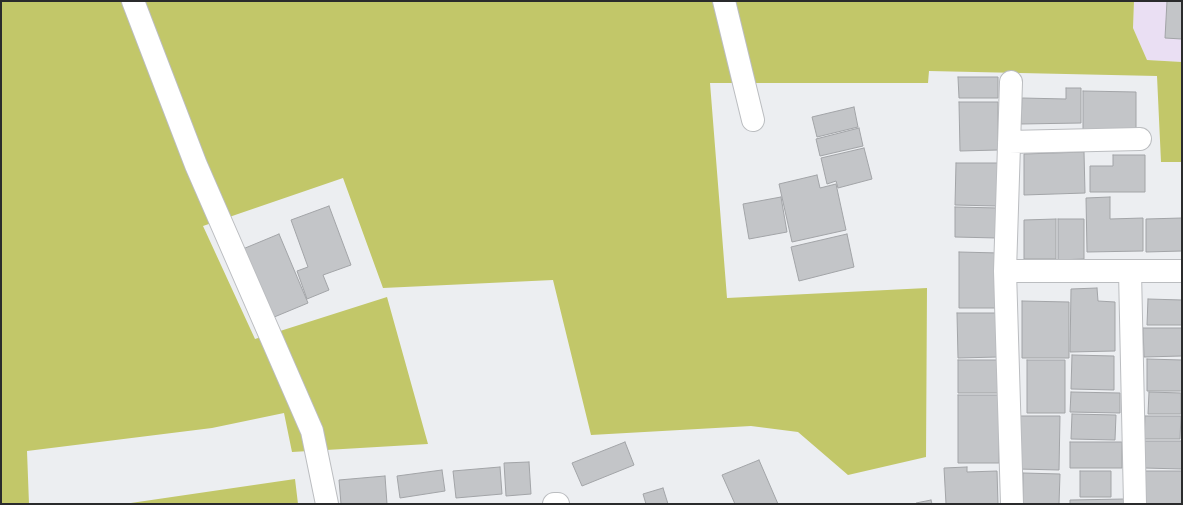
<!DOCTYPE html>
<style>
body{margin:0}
#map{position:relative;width:1183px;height:505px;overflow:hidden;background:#eceef1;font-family:Figtree,sans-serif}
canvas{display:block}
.frame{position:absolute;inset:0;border:2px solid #2a2b2c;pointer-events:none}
</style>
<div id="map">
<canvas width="1183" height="505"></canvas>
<div class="frame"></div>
</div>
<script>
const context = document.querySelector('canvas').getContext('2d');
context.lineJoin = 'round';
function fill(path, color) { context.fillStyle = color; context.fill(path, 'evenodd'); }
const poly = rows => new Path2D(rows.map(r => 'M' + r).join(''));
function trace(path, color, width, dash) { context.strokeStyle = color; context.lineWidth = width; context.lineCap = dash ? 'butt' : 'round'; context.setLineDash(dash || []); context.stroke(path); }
fill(poly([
 [1134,1,1182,1,1182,62,1147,60,1133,28]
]), '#eadff3');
fill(poly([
 [1,1,1134,1,1133,28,1147,60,1182,62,1182,162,1161,162,1157,76,929,71,928,83,710,83,727,298,927,288,926,457,848,475,798,432,751,426,591,435,553,280,383,288,343,178,203,226,255,339,387,297,428,444,292,452,284,413,212,428,27,451,29,504,1,504],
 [295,479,298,504,124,504]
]), '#c2c769');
const building = poly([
 [1167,1,1182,1,1182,39,1165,38,1167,1],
 [958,77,998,77,998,98,959,98,958,77],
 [1066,88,1081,88,1081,123,1021,124,1022,98,1066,99,1066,88],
 [1083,91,1136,92,1136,133,1083,133,1083,91],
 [959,102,998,102,998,150,960,151,959,102],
 [854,107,858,127,817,137,812,117,854,107],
 [859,128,863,146,820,156,816,139,859,128],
 [864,148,872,179,838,188,836,181,827,184,821,158,864,148],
 [1084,152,1085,193,1024,195,1024,154,1084,152],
 [1113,155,1145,155,1145,192,1090,192,1090,166,1113,166,1113,155],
 [956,163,998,163,997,206,955,205,956,163],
 [817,175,820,188,836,184,846,230,792,242,779,184,817,175],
 [781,197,787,232,749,239,743,204,781,197],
 [1110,197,1110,219,1143,218,1143,251,1087,252,1086,198,1110,197],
 [329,206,351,265,323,275,329,290,307,299,297,271,308,267,291,220,329,206],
 [955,207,998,208,997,238,955,237,955,207],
 [1182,218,1182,251,1146,252,1146,219,1182,218],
 [1056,219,1056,259,1024,259,1024,220,1056,219],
 [1058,219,1084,219,1084,259,1058,260,1058,219],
 [279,234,308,303,267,320,238,251,279,234],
 [847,234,854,267,799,281,791,247,847,234],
 [959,252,999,253,998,308,959,308,959,252],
 [1097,288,1098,301,1115,302,1115,351,1070,352,1071,289,1097,288],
 [1148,299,1182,300,1182,325,1147,325,1148,299],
 [1022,301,1069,302,1069,358,1022,358,1022,301],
 [957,313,998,313,998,357,958,358,957,313],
 [1143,328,1182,328,1182,356,1144,357,1143,328],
 [1072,355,1114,356,1114,390,1071,389,1072,355],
 [1147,359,1182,360,1182,391,1147,391,1147,359],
 [958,360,999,360,998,393,958,393,958,360],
 [1027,360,1065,360,1065,413,1027,413,1027,360],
 [1071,392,1120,393,1120,413,1070,412,1071,392],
 [1149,392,1181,393,1181,414,1148,414,1149,392],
 [958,395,999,395,999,463,958,463,958,395],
 [1072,414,1116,415,1115,440,1071,439,1072,414],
 [1018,416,1060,416,1059,470,1018,469,1018,416],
 [1145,416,1181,416,1180,439,1144,439,1145,416],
 [1144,441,1182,441,1182,469,1144,468,1144,441],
 [625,442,634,465,582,486,572,463,625,442],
 [1070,442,1122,442,1122,468,1070,468,1070,442],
 [759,460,778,504,735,504,722,475,759,460],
 [529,462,531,494,506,496,504,463,529,462],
 [500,467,502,494,456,498,453,471,500,467],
 [967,467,967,472,997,471,998,504,946,504,944,468,967,467],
 [442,470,445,491,400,498,397,476,442,470],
 [1080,471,1111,471,1111,497,1080,497,1080,471],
 [1145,471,1182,471,1182,504,1144,504,1145,471],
 [1023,473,1060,474,1059,504,1023,504,1023,473],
 [385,476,387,504,341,504,339,480,385,476],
 [663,488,668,504,646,504,643,494,663,488],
 [1125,499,1125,504,1070,504,1070,500,1125,499],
 [931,500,932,504,916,504,916,503,931,500]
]);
fill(building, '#c3c5c8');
trace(building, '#a2a4a7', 1);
const minor = poly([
 [133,1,196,165,312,431,327,504],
 [724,1,753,120],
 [1011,82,1005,271,1012,504],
 [1009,142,1140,139],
 [1005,271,1182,271],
 [1130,271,1135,504],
 [554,504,558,504]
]);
trace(minor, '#bbbdc0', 24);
trace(minor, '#fff', 22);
</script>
